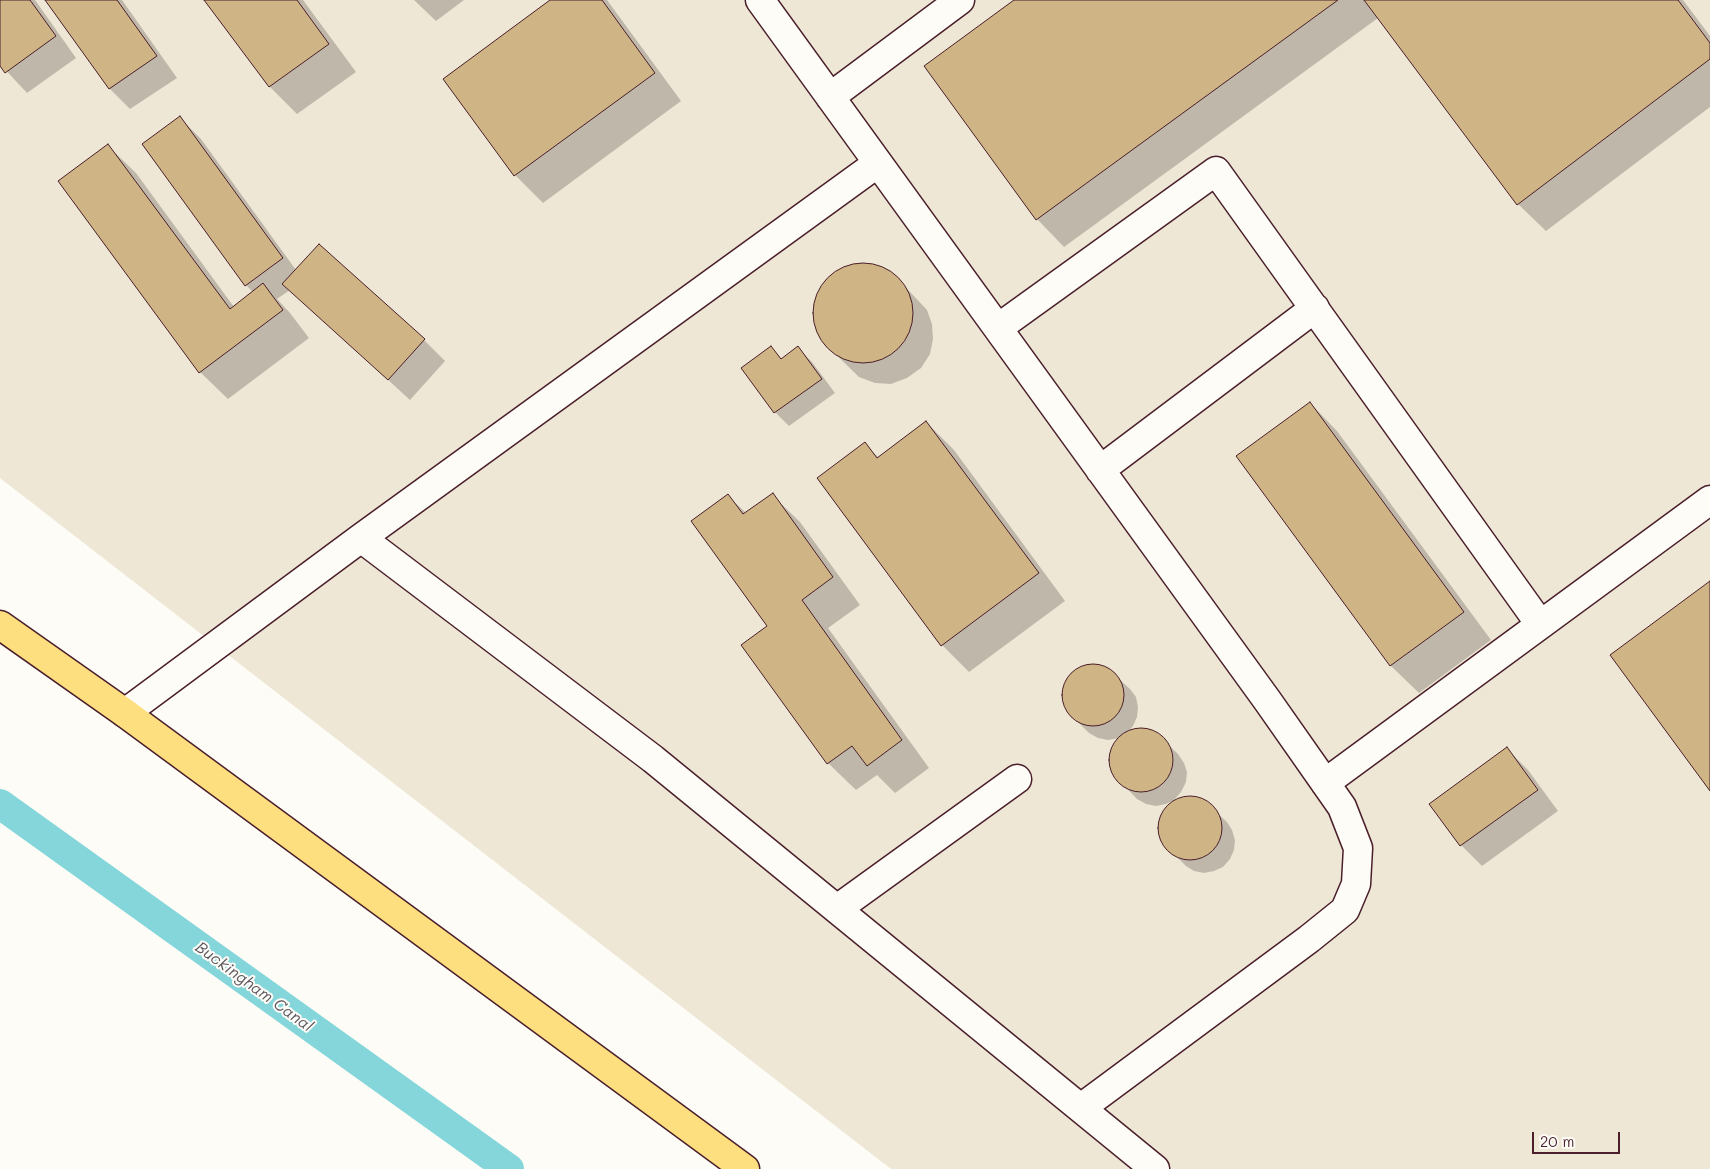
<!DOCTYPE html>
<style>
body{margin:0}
#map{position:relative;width:1710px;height:1169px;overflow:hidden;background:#fdfcf7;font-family:Mali,sans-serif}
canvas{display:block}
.scale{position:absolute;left:1532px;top:1132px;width:88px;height:22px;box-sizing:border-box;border:2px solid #4a1f2b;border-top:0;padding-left:6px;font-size:15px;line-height:18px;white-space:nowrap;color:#4a1f2b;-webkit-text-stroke:4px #fdfcf7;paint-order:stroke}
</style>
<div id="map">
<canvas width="1710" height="1169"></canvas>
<div class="scale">20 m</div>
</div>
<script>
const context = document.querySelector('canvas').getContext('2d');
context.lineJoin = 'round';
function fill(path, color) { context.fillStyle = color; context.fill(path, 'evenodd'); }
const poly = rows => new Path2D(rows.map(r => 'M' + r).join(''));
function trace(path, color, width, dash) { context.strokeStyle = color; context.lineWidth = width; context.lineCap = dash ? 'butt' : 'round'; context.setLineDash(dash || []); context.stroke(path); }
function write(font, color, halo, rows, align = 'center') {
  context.font = font + ' Mali,sans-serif'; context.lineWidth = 4; context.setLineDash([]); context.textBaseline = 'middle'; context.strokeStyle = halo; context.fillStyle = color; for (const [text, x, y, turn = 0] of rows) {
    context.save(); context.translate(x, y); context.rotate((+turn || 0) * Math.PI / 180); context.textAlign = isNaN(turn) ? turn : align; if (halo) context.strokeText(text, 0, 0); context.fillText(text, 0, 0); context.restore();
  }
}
fill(poly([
 [0,0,1710,0,1710,1169,891,1169,0,478]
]), '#efe7d5');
fill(poly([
 [0,0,35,0,76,58,27,93,0,64],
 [46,0,122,0,177,78,130,109,109,88],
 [206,0,303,0,356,72,297,114,270,87],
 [414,0,464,0,436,21],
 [552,0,607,0,681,101,543,203,515,175,445,79],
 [1016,0,1683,0,1710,36,1710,107,1546,231,1518,204,1378,18,1064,247,1037,219],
 [180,118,201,139,296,270,424,340,445,361,410,400,290,290,277,299,290,313,309,338,228,399,200,372,108,146,136,173,234,307,253,292,246,285],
 [867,265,882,268,895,276,927,310,932,324,933,339,930,354,921,368,907,378,891,384,875,383,859,377,825,344,817,330,814,313,817,297,826,282,837,272,851,266],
 [771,348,782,359,798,348,812,362,835,393,789,426,775,412,743,368],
 [1310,403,1337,431,1491,640,1419,693,1391,666,1238,457],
 [926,422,954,450,1065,601,969,672,942,645,865,444,879,458],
 [772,495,800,522,860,605,828,628,929,768,895,793,877,775,856,790,828,763,769,626,728,496,746,513],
 [1088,664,1098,665,1107,668,1130,689,1136,697,1138,707,1137,717,1133,726,1127,733,1136,730,1146,730,1156,733,1178,754,1184,763,1187,772,1186,782,1181,792,1174,800,1166,804,1156,806,1146,804,1137,799,1116,777,1112,768,1111,758,1114,748,1120,738,1108,740,1098,738,1089,733,1067,711,1063,702,1063,692,1065,683,1071,674,1078,668],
 [1507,749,1528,770,1558,811,1482,866,1461,845],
 [1185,797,1194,797,1204,801,1227,822,1232,830,1235,840,1234,850,1230,859,1223,867,1214,871,1204,873,1194,871,1186,866,1164,844,1160,835,1159,825,1162,815,1167,807,1175,801]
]), '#0003');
trace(poly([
 [0,804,509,1169]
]), '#84d6da', 30);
const building = poly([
 [0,0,30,0,56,36,5,73,0,66,0,0],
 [45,0,117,0,157,56,109,89,45,0],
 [204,0,297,0,329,44,269,87,204,0],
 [550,0,602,0,655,73,514,176,443,79,550,0],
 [1014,0,1338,0,1036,220,924,66,1014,0],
 [1364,0,1678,0,1710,43,1710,59,1517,205,1364,0],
 [180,116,283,258,245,286,142,144,180,116],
 [108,144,230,309,263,283,283,310,199,373,58,181,108,144],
 [319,244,425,339,388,380,282,284,319,244],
 '813 313a50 50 0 1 1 100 0a50 50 0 1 1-100 0Z',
 [771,346,781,359,798,346,822,379,774,413,741,368,771,346],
 [1310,402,1464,612,1390,666,1236,456,1310,402],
 [926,421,1039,573,941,646,817,478,865,442,877,458,926,421],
 [773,493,833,577,802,600,902,740,867,766,852,746,827,764,741,645,767,626,691,521,728,494,743,514,773,493],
 [1710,581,1710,791,1610,655,1710,581],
 '1062 695a31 31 0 1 1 62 0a31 31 0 1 1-62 0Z',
 '1109 760a32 32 0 1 1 64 0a32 32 0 1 1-64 0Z',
 [1507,747,1538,790,1460,846,1429,804,1507,747],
 '1158 828a32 32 0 1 1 64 0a32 32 0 1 1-64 0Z'
]);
fill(building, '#cfb585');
trace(building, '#4a1f2b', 1);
const minor = poly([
 [760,0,1267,700,1342,807,1358,848,1356,884,1345,910,1309,939,1081,1108],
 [830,97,960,0],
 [998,328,1216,171,1540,624],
 [1100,470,1315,308],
 [361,538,653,759,1155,1169],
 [125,713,361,538,878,163],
 [1325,783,1710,500],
 [837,909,1017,779]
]);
const major = poly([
 [0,625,125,713,745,1169]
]);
trace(minor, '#4a1f2b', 31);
trace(major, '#4a1f2b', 31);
trace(minor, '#fdfcf7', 28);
trace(major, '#fedf80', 28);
write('italic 16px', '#5b5660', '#fdfcf7', [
 ["Buckingham Canal",254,987,36]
]);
</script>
